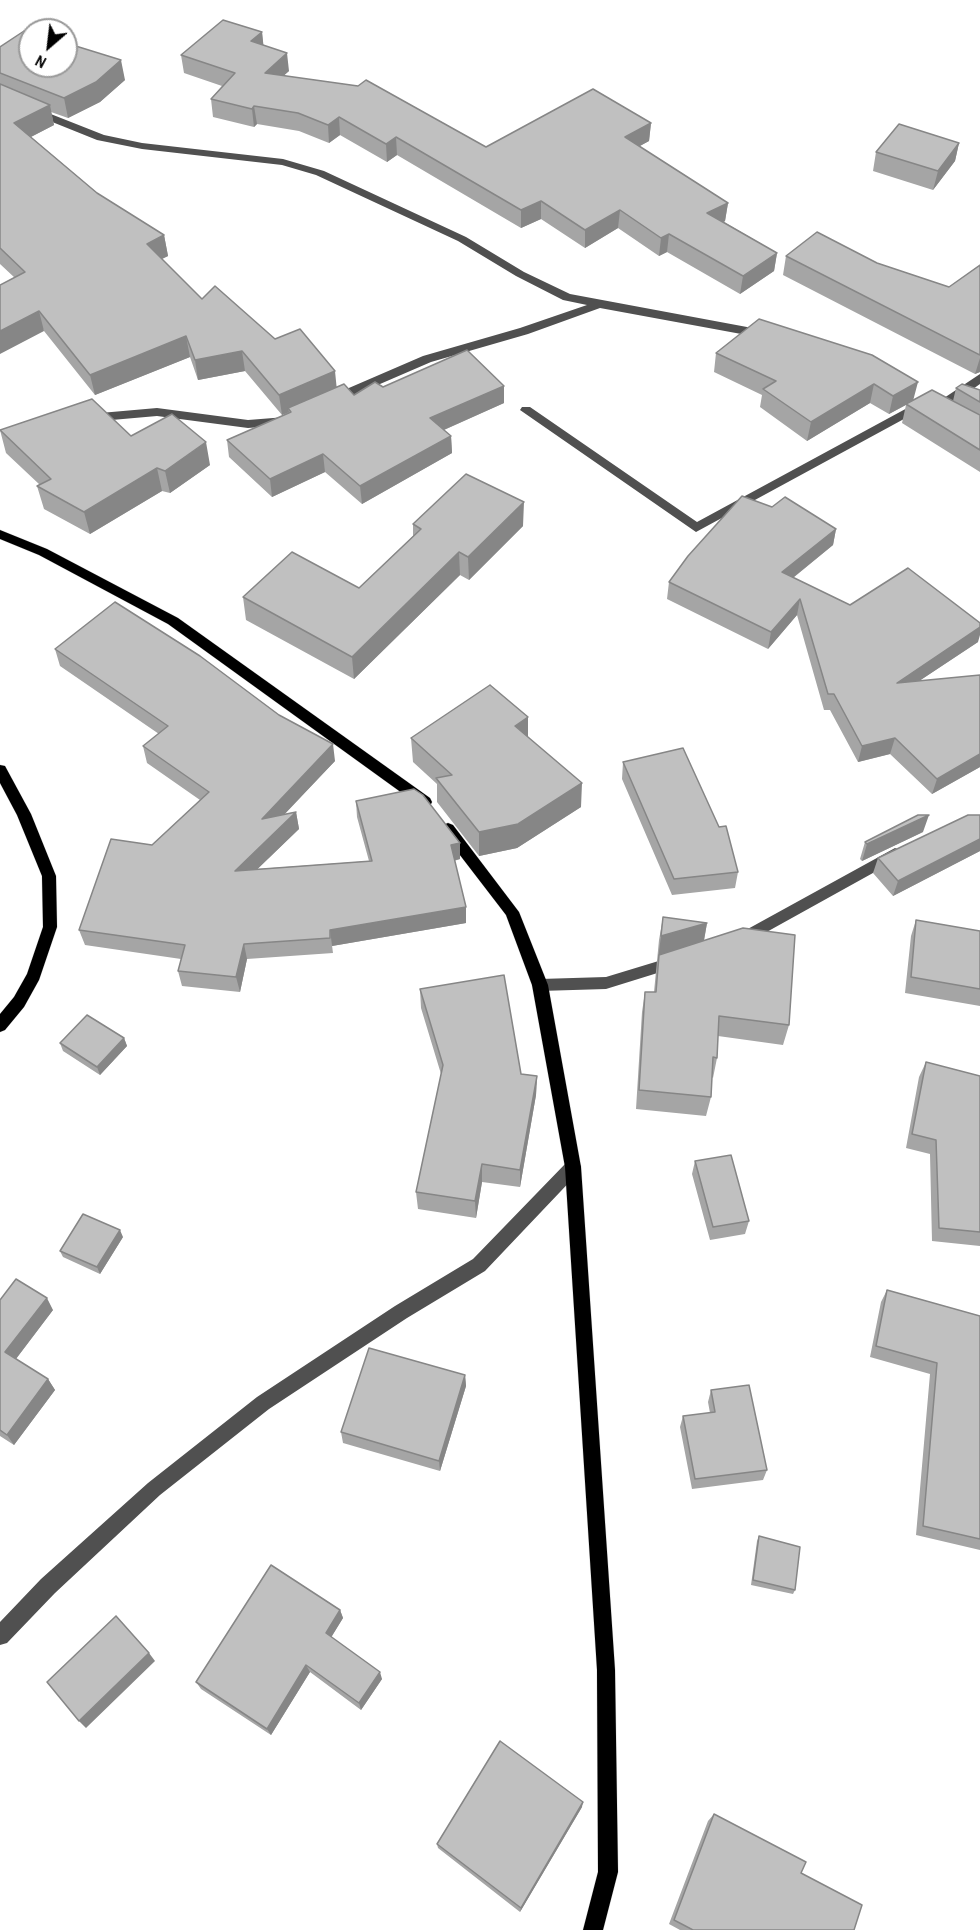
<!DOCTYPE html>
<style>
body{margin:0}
#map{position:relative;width:980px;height:1930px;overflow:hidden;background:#fff;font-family:"Archivo Narrow",sans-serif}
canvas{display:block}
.north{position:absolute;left:18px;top:18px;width:60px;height:60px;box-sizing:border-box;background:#fff;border:2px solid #999;border-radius:50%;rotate:208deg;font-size:16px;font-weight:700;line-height:24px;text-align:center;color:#000}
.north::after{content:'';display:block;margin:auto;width:21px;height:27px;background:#000;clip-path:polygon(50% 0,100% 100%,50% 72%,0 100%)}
</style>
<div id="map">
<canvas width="980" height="1930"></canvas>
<div class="north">N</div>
</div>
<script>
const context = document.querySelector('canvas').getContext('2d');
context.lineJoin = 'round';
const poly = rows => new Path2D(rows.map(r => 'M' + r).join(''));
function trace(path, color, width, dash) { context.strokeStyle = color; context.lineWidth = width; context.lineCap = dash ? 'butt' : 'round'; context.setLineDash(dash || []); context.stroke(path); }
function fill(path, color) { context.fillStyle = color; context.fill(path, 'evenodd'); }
const major = poly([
 [0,530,47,549,178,618,430,798,432,802,430,806,420,806,168,624,39,555,0,539,0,530],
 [0,765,5,766,31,814,56,876,57,927,39,980,24,1007,5,1030,0,1032,0,1014,14,997,27,974,43,927,42,876,17,815,0,783,0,765],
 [448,823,453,825,519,912,548,985,581,1167,615,1670,618,1872,603,1930,583,1930,598,1872,597,1670,565,1167,532,985,506,915,443,833,441,829,443,825,448,823]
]);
trace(major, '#dbdbdb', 1);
fill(poly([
 [0,94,104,135,142,143,283,159,324,171,466,237,524,272,570,294,763,330,769,334,763,338,600,308,528,334,431,362,336,403,328,403,328,397,423,356,520,328,587,305,563,300,516,276,458,241,316,175,282,165,142,149,97,140,0,101,0,94],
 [980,374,980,384,943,410,935,410,935,404,980,374],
 [922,400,928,404,926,407,696,532,520,410,522,407,530,407,697,522,922,400],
 [157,408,248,420,286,417,292,421,286,425,248,428,157,416,89,422,83,418,89,414,157,408],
 [895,848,900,850,902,854,900,858,745,944,740,946,735,944,733,940,735,936,895,848],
 [675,956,680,958,682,962,680,966,606,989,540,991,535,990,532,985,535,980,540,979,606,977,675,956],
 [573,1160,579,1162,581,1167,579,1172,485,1271,407,1318,269,1409,160,1495,55,1593,7,1643,0,1645,0,1622,41,1579,148,1483,257,1397,395,1306,473,1259,567,1162,573,1160]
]), '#505050');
fill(major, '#000');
fill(poly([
 [262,32,263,45,289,71,284,75,486,147,651,123,649,141,639,146,728,203,725,221,724,222,777,253,774,271,740,294,667,252,659,256,618,228,585,248,541,219,521,228,397,155,387,162,340,135,329,143,299,131,257,124,254,127,213,117,211,99,222,86,184,73,181,55],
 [0,47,125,80,100,102,68,118,51,112,54,125,31,137,97,193,164,235,168,256,162,259,202,299,275,339,337,387,354,395,383,387,504,386,504,403,444,430,451,436,452,453,362,504,325,472,272,497,229,457,227,440,289,413,282,415,245,371,198,380,190,357,95,395,44,331,15,278,0,264],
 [959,143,955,161,933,190,873,171,876,152],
 [786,256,877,263,949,287,980,265,980,372,975,374,783,275],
 [759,319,914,400,953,401,956,388,980,390,980,472,902,423,906,405,889,414,870,403,807,441,760,407,762,395,714,372,716,353],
 [0,430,131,436,210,465,170,493,162,491,90,534,44,509,37,486,40,485,6,453],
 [772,507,836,529,833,545,793,578,850,605,978,642,919,681,980,675,980,767,932,794,890,754,858,762,830,710,824,710,797,615,768,649,667,599,669,582],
 [413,524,523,526,469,580,460,575,354,679,246,620,243,597,359,588,413,536],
 [55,649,335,761,284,814,296,812,299,829,257,869,369,861,357,817,356,801,460,859,454,861,466,923,332,946,333,953,247,959,240,992,182,986,178,971,181,959,85,945,79,930,152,845,200,800,147,763,143,746,159,734,60,666],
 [528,717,528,737,581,807,517,848,479,856,437,802,437,784,413,762,411,738],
 [623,762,738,872,735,888,672,895,622,779],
 [980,815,980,851,893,896,873,873,878,858],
 [923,832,862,861,860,859,865,842],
 [663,917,707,923,704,941,789,1025,783,1045,718,1036,717,1058,713,1078,712,1077,711,1097,706,1116,636,1109,642,1012,645,992,654,992,659,940],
 [916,920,980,931,980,1006,905,993,911,936],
 [420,989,521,1074,537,1076,536,1095,520,1187,482,1182,476,1218,418,1209,416,1192,441,1074,421,1008],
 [124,1038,127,1046,100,1075,63,1051,60,1043],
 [926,1062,980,1076,980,1246,932,1241,930,1154,906,1148,919,1077],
 [695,1161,749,1221,745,1234,710,1240,692,1174],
 [123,1237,100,1274,63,1257,60,1251],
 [887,1290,980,1316,980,1550,916,1535,930,1374,870,1357,881,1302],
 [0,1300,53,1310,16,1359,48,1379,55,1390,14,1445,0,1436],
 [465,1375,466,1386,440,1471,343,1443,341,1432],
 [711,1390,767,1470,763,1480,692,1489,680,1427,683,1416,710,1413,708,1402],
 [759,1536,795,1590,793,1594,751,1585,757,1541],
 [340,1610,343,1618,331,1637,382,1679,361,1710,310,1672,271,1735,201,1689,196,1682],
 [582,1807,520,1912,438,1848,437,1844],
 [714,1814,801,1873,854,1930,680,1930,669,1924,708,1821]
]), '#a5a5a5');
fill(poly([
 [262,32,264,50,251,41],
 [287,53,289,71,267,91,265,73],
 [121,60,125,80,100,102,68,118,64,98],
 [50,105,54,125,19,143,14,123],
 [254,106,257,124,254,127,252,109],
 [339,117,340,135,329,143,328,125],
 [651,123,649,141,624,155,625,137],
 [396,137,397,155,387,162,386,144],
 [959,143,955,161,933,190,938,171],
 [541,201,541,219,521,228,521,210],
 [728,203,725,221,705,231,707,213],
 [620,210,618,228,585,248,585,230],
 [669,234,667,252,659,256,661,238],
 [164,235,168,256,151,264,147,244],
 [777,253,774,271,740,294,743,276],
 [39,311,44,331,0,354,0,331],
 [186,336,190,357,95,395,90,375],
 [242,351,245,371,198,380,195,360],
 [980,358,980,372,975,374],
 [335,371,337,391,288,408,289,412,282,415,279,395],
 [918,382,913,401,889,414,893,396],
 [874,384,870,403,807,441,811,422],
 [504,386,504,403,430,436,430,418],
 [451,436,452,453,362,504,360,486],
 [206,442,210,465,170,493,165,471],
 [323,454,325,472,272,497,270,479],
 [157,468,162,491,90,534,84,512],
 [524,502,523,526,469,580,468,557],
 [836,529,833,545,779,589,782,572],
 [459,552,460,575,354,679,352,657],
 [800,599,797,615,768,649,771,632],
 [980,627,980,635,978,642,892,699,897,683],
 [528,717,528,741,515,726],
 [895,738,890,754,858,762,862,746],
 [333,744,335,761,265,835,262,819],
 [980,754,980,767,932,794,937,779],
 [582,783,581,807,517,848,479,856,479,832],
 [296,812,299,829,239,887,235,871],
 [929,815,923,832,862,861,867,844],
 [980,839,980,851,893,896,898,881],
 [460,843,460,859,451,861,451,845],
 [466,907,466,923,332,946,333,953,330,930],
 [707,923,703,945,658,959,661,936],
 [244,944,247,959,240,992,236,977],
 [124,1038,127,1046,100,1075,97,1067],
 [537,1076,536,1095,520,1187,520,1170],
 [482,1164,482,1182,476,1218,475,1201],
 [120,1230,123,1237,100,1274,97,1267],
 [47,1298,53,1310,12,1364,5,1352],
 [465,1375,466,1386,440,1471,439,1461],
 [48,1379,55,1390,14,1445,7,1435],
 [340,1610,343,1618,329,1641,326,1633],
 [149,1653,155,1661,86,1728,79,1721],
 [306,1665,310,1672,271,1735,267,1729],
 [380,1672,382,1679,361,1710,359,1703],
 [583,1802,582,1807,520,1912,521,1908]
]), '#868686');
const building = poly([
 [223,20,262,32,251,41,287,53,265,73,358,86,366,80,486,147,593,89,651,123,625,137,728,203,707,213,777,253,743,276,669,234,661,238,620,210,585,230,541,201,521,210,396,137,386,144,339,117,328,125,298,113,254,106,252,109,211,99,235,73,181,55,223,20],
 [24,31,30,32,30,66,66,66,66,43,121,60,96,82,64,98,0,73,0,47,24,31],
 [0,84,50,105,14,123,97,193,164,235,147,244,202,299,215,286,275,339,300,329,335,371,279,395,242,351,195,360,186,336,90,375,39,311,0,331,0,285,25,272,0,248,0,84],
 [899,124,959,143,938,171,876,152,899,124],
 [817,232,877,263,949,287,980,265,980,355,786,256,817,232],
 [759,319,872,355,918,382,893,396,874,384,811,422,763,389,776,381,716,353,759,319],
 [467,350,504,386,430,418,451,436,360,486,323,454,270,479,227,440,291,412,288,408,344,384,354,395,375,382,383,387,467,350],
 [962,384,980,390,980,402,956,388,962,384],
 [932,390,980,415,980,450,906,404,932,390],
 [92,399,131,436,172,414,206,442,165,471,157,468,84,512,37,486,51,479,0,430,92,399],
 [466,474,524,502,468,557,459,552,352,657,243,597,292,552,359,588,421,529,413,524,466,474],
 [742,496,772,507,785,497,836,529,782,572,850,605,908,568,980,623,980,627,897,683,980,675,980,754,937,779,895,738,862,746,834,694,828,694,800,599,771,632,669,582,688,556,742,496],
 [115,602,200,656,279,715,333,744,262,819,296,812,235,871,372,861,356,801,414,789,423,795,460,843,451,845,466,907,330,930,330,938,244,944,236,977,178,971,185,945,79,930,111,839,152,845,209,792,143,746,168,726,55,649,115,602],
 [490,685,528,717,515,726,582,783,518,824,479,832,436,778,452,775,411,738,490,685],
 [683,748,719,827,726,826,738,872,674,879,623,762,683,748],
 [918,815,929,815,867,844,865,842,918,815],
 [968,815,980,815,980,839,898,881,878,858,968,815],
 [663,917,707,923,661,936,663,917],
 [916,920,980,931,980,989,911,977,916,920],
 [743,928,795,935,789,1025,719,1016,717,1058,713,1057,711,1097,639,1090,645,992,656,992,659,955,743,928],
 [504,975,521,1074,537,1076,520,1170,482,1164,475,1201,416,1192,443,1065,420,989,504,975],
 [87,1015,124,1038,97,1067,60,1043,87,1015],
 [926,1062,980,1076,980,1232,939,1228,936,1140,912,1134,926,1062],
 [731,1155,749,1221,713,1227,695,1161,731,1155],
 [83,1214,120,1230,97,1267,60,1251,83,1214],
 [16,1279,47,1298,5,1352,48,1379,7,1435,0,1430,0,1300,16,1279],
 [887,1290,980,1316,980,1539,923,1526,937,1363,876,1346,887,1290],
 [369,1348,465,1375,439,1461,341,1432,369,1348],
 [749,1385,767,1470,695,1479,683,1416,715,1412,711,1390,749,1385],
 [759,1536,800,1547,795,1590,753,1580,759,1536],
 [271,1565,340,1610,326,1633,380,1672,359,1703,306,1665,267,1729,196,1682,271,1565],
 [116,1616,149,1653,79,1721,47,1682,116,1616],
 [500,1741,583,1802,521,1908,437,1844,500,1741],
 [714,1814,806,1862,801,1873,862,1905,854,1930,693,1930,674,1920,714,1814]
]);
fill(building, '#c0c0c0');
trace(building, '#868686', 1.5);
</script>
